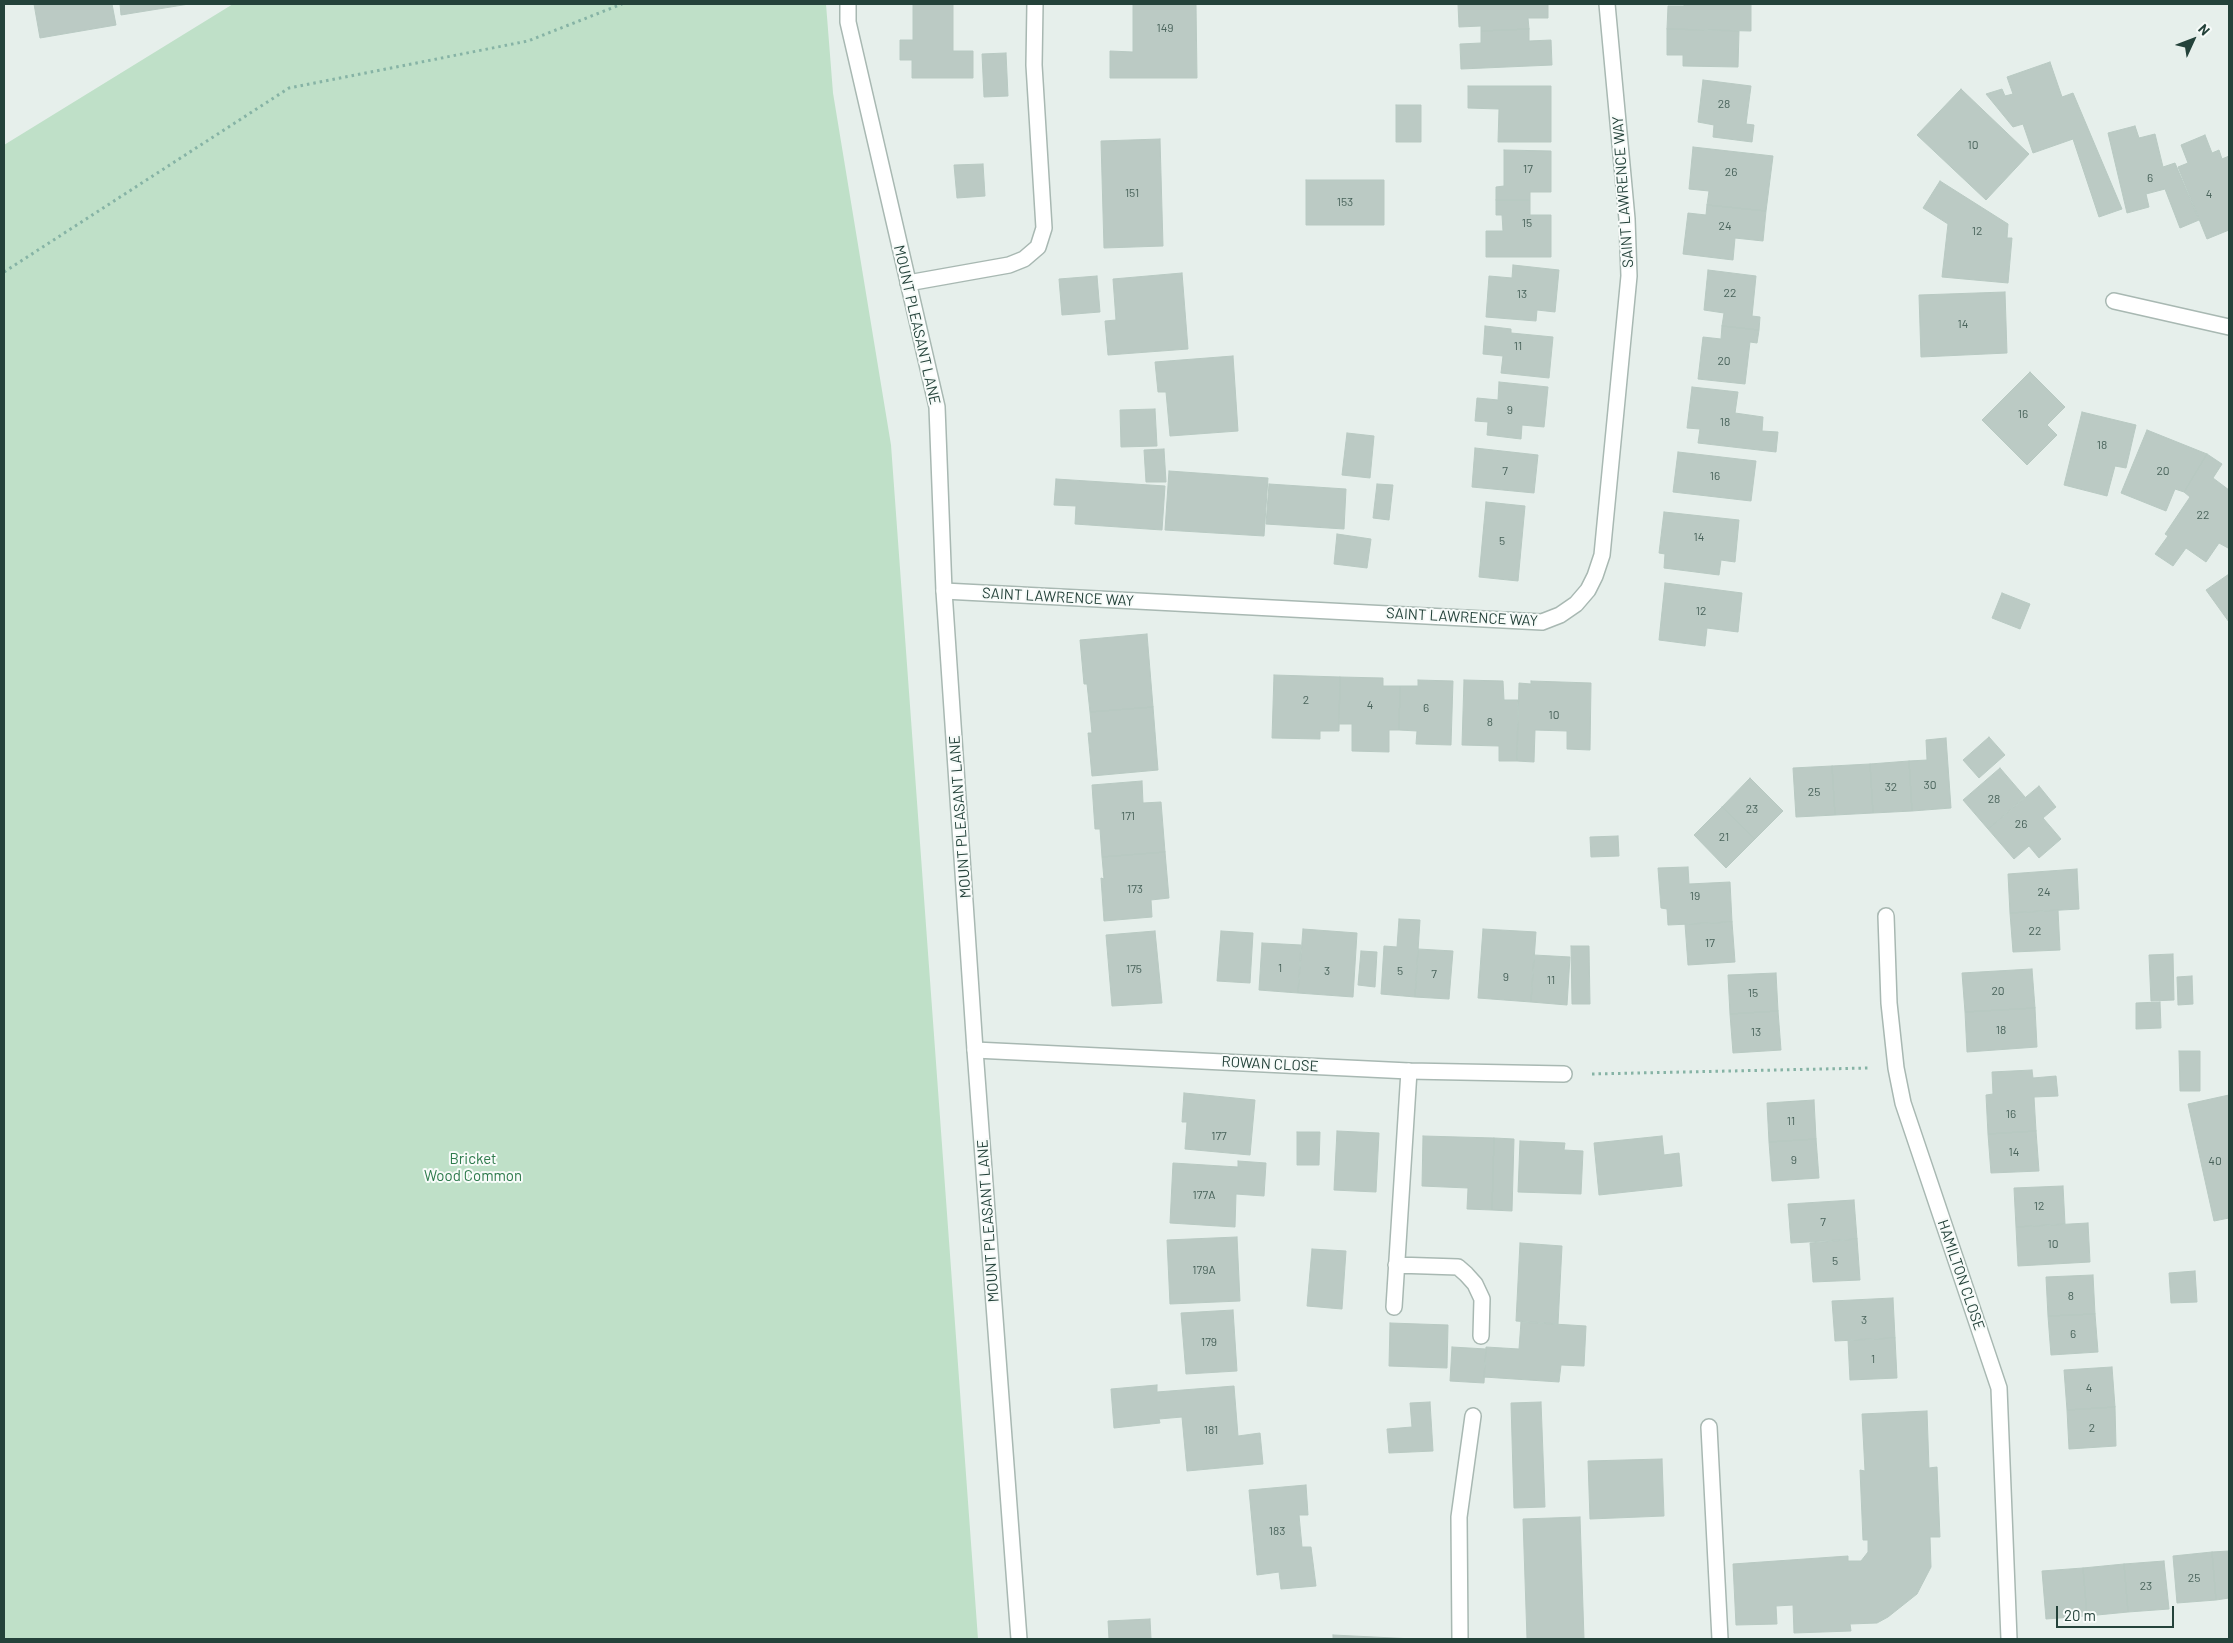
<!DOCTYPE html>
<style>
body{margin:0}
#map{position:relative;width:2233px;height:1643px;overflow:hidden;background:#e6efeb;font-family:Barlow,sans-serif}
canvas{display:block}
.frame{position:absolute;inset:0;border:5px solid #24423a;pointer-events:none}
.north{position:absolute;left:2168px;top:15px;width:50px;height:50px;-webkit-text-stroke:4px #f7fbf9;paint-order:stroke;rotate:47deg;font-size:14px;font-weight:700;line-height:20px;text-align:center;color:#24423a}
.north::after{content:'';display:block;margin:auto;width:18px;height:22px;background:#24423a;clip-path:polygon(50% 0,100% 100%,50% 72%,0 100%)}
.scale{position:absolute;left:2056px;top:1606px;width:118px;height:22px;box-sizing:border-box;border:2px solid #24423a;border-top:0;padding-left:6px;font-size:15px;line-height:18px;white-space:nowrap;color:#24423a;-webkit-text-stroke:4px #f7fbf9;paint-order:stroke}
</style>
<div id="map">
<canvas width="2233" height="1643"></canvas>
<div class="frame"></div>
<div class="north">N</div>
<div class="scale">20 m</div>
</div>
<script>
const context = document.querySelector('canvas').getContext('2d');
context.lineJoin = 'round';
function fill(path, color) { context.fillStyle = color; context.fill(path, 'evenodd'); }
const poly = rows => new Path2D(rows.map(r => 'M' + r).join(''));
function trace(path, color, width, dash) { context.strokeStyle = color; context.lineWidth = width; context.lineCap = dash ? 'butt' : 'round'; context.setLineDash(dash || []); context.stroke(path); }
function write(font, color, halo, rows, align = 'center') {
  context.font = font + ' Barlow,sans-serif'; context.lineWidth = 4; context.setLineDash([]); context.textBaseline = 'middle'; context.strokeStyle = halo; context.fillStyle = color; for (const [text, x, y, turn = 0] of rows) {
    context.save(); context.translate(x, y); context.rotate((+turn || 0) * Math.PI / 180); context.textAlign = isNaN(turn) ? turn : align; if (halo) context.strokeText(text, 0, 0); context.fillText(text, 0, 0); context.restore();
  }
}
fill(poly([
 [233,4,826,4,833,93,891,445,978,1639,4,1639,4,145]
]), '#bfe0c8');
const building = poly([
 [34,4,112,4,116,25,40,38,34,4],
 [120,4,189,4,121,15,120,4],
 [913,4,953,4,953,51,973,51,973,78,912,78,912,60,900,60,900,40,913,40,913,4],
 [1133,4,1196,4,1197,78,1110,78,1110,51,1133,52,1133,4],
 [1458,4,1548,4,1548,18,1528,18,1529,29,1481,31,1481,26,1459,27,1458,4],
 [1684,4,1751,4,1751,31,1667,29,1668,6,1684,6,1684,4],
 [1529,29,1529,41,1551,40,1552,65,1461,69,1460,44,1481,43,1481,31,1529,29],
 [1667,29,1739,31,1738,67,1683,66,1683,55,1667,55,1667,29],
 [1006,53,1008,96,984,97,982,54,1006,53],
 [2050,62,2062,97,2073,93,2122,209,2099,217,2073,139,2033,153,2023,124,2013,127,1986,94,2002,89,2005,96,2013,94,2007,77,2050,62],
 [1703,80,1751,86,1746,124,1754,125,1752,142,1713,137,1714,125,1698,122,1703,80],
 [1468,86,1551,86,1551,142,1498,142,1499,109,1468,108,1468,86],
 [1961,89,2029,154,1986,200,1917,135,1961,89],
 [1396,105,1421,105,1421,142,1396,142,1396,105],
 [2135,126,2139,138,2155,134,2163,167,2175,163,2199,220,2180,228,2165,189,2146,194,2149,207,2127,213,2108,133,2135,126],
 [2205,135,2212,153,2219,150,2222,159,2229,156,2229,230,2207,239,2178,167,2188,163,2181,145,2205,135],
 [1160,139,1163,246,1104,248,1101,141,1160,139],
 [1693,147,1773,156,1766,211,1707,205,1709,191,1689,189,1693,147],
 [1504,150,1551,151,1551,192,1530,192,1530,200,1496,200,1496,187,1504,186,1504,150],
 [983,164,985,196,957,198,954,165,983,164],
 [1306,180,1384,180,1384,225,1306,225,1306,180],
 [1940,181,2008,224,2007,238,2012,238,2008,283,1942,277,1948,224,1923,208,1940,181],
 [1496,200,1530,200,1530,215,1551,215,1551,257,1486,257,1486,231,1503,231,1502,215,1496,215,1496,200],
 [1707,205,1766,211,1763,241,1735,238,1733,260,1683,254,1688,213,1706,215,1707,205],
 [1513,265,1559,270,1555,312,1537,310,1536,321,1486,317,1489,276,1512,278,1513,265],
 [1708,270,1756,276,1752,316,1760,317,1759,330,1722,326,1724,313,1704,310,1708,270],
 [1182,273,1188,349,1108,355,1105,321,1116,320,1113,279,1182,273],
 [1097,276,1100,312,1062,315,1059,279,1097,276],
 [2005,292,2007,353,1921,357,1919,295,2005,292],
 [1485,326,1511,329,1511,333,1553,337,1549,378,1501,373,1503,356,1483,354,1485,326],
 [1722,326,1759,330,1757,343,1750,342,1745,384,1698,379,1703,337,1721,339,1722,326],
 [1233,356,1238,431,1170,436,1166,392,1158,392,1155,362,1233,356],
 [2030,372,2065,407,2047,425,2057,435,2027,465,1982,420,2030,372],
 [1499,382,1548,387,1544,427,1522,425,1521,439,1487,435,1488,422,1475,421,1477,398,1498,400,1499,382],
 [1692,387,1738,392,1735,413,1763,417,1762,431,1778,432,1776,452,1698,443,1700,429,1687,428,1692,387],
 [1155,409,1157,446,1121,447,1120,410,1155,409],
 [2082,412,2136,425,2126,468,2115,466,2107,496,2064,485,2082,412],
 [2147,430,2207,454,2184,492,2175,489,2166,511,2121,493,2147,430],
 [1347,433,1374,436,1370,478,1342,475,1347,433],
 [1475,448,1538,455,1534,493,1472,487,1475,448],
 [1164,449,1166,482,1146,482,1144,450,1164,449],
 [1678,452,1756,461,1751,501,1673,492,1678,452],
 [2207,454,2222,464,2213,478,2229,490,2229,547,2228,548,2219,543,2206,562,2186,548,2173,566,2155,554,2168,536,2165,534,2190,497,2184,492,2207,454],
 [1169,471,1268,478,1264,536,1165,530,1169,471],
 [1056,479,1165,486,1162,530,1075,524,1076,506,1054,505,1056,479],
 [1269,484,1346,489,1344,529,1266,524,1269,484],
 [1377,484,1393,485,1389,520,1373,518,1377,484],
 [1486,502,1525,506,1518,581,1479,577,1486,502],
 [1664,512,1739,520,1735,562,1721,560,1719,575,1664,568,1665,554,1659,553,1664,512],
 [1337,534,1371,539,1367,568,1334,564,1337,534],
 [2229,574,2229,622,2206,590,2229,574],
 [1665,583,1742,593,1738,632,1707,628,1705,646,1659,640,1665,583],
 [2002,593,2030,604,2020,629,1992,618,2002,593],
 [1147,634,1153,707,1090,712,1087,684,1084,684,1080,640,1147,634],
 [1274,675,1340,677,1339,731,1320,731,1320,739,1272,738,1274,675],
 [1340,677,1383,678,1383,686,1400,686,1399,730,1389,730,1389,752,1352,751,1352,724,1339,724,1340,677],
 [1418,680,1453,681,1451,745,1416,744,1417,731,1399,730,1400,686,1418,686,1418,680],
 [1464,680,1503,681,1504,700,1518,700,1517,761,1499,761,1499,746,1462,745,1464,680],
 [1531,681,1591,683,1590,750,1567,749,1567,731,1535,730,1534,762,1517,761,1519,683,1531,684,1531,681],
 [1153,707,1158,770,1092,776,1088,733,1092,733,1090,712,1153,707],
 [1989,737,2005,755,1979,778,1963,760,1989,737],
 [1946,738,1951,808,1912,811,1909,761,1927,760,1926,740,1946,738],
 [1909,761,1912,811,1873,813,1870,764,1909,761],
 [1870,764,1873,813,1835,815,1832,766,1870,764],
 [1832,766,1835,815,1796,817,1793,768,1832,766],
 [2000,768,2025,797,1988,829,1963,800,2000,768],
 [1750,778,1783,811,1755,839,1722,807,1750,778],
 [1142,781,1143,803,1161,802,1165,852,1102,857,1100,829,1095,829,1092,785,1142,781],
 [2039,786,2056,807,2043,818,2061,839,2039,858,2029,846,2014,859,1988,829,2039,786],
 [1722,807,1755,839,1726,868,1694,835,1722,807],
 [1618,836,1619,856,1591,857,1590,837,1618,836],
 [1165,852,1169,898,1151,900,1152,917,1104,921,1101,878,1104,879,1102,857,1165,852],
 [1688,867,1689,884,1730,882,1732,922,1668,925,1667,909,1661,908,1658,868,1688,867],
 [2077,869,2079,909,2010,913,2008,874,2077,869],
 [2058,910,2060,950,2013,952,2010,913,2058,910],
 [1399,919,1420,920,1415,997,1381,994,1384,946,1397,947,1399,919],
 [1732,922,1735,962,1688,965,1685,924,1732,922],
 [1303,929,1357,933,1353,997,1298,993,1303,929],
 [1483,929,1536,932,1531,1002,1478,998,1483,929],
 [1155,931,1162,1003,1112,1006,1106,935,1155,931],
 [1221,931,1253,933,1250,983,1217,981,1221,931],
 [1262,943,1301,945,1298,993,1259,990,1262,943],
 [1571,946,1589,946,1590,1004,1572,1004,1571,946],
 [1418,949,1453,951,1449,999,1415,997,1418,949],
 [1361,951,1377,952,1375,987,1358,985,1361,951],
 [2173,954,2174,1000,2151,1001,2149,955,2173,954],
 [1534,955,1570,957,1567,1005,1531,1002,1534,955],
 [2032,969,2035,1008,1965,1012,1962,973,2032,969],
 [1776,973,1778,1011,1730,1014,1728,975,1776,973],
 [2192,976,2193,1004,2178,1005,2177,977,2192,976],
 [2160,1002,2161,1028,2136,1029,2136,1003,2160,1002],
 [2035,1008,2037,1047,1967,1052,1965,1012,2035,1008],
 [1778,1011,1781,1050,1733,1053,1730,1014,1778,1011],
 [2179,1051,2200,1051,2200,1091,2180,1091,2179,1051],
 [2032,1070,2033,1078,2056,1076,2058,1096,2034,1097,2036,1131,1988,1134,1986,1095,1993,1094,1992,1072,2032,1070],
 [1184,1093,1255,1100,1250,1155,1185,1149,1187,1122,1182,1122,1184,1093],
 [2229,1095,2229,1218,2214,1221,2188,1104,2229,1095],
 [1814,1100,1816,1139,1769,1142,1767,1103,1814,1100],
 [1337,1131,1379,1133,1376,1192,1334,1190,1337,1131],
 [2036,1131,2039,1171,1991,1173,1988,1134,2036,1131],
 [1297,1132,1320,1132,1319,1165,1297,1165,1297,1132],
 [1423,1136,1494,1138,1492,1210,1467,1209,1468,1188,1422,1186,1423,1136],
 [1662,1136,1664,1155,1679,1153,1682,1186,1599,1195,1594,1143,1662,1136],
 [1494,1138,1514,1139,1512,1211,1492,1210,1494,1138],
 [1816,1139,1819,1178,1772,1181,1769,1142,1816,1139],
 [1520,1141,1565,1143,1564,1150,1583,1151,1581,1194,1518,1192,1520,1141],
 [1238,1161,1266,1163,1264,1196,1236,1194,1235,1227,1170,1223,1173,1163,1238,1167,1238,1161],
 [2063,1186,2065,1224,2016,1227,2014,1188,2063,1186],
 [1854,1200,1857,1239,1791,1243,1788,1204,1854,1200],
 [2088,1223,2090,1262,2018,1266,2016,1227,2088,1223],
 [1237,1237,1240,1301,1170,1304,1167,1240,1237,1237],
 [1857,1239,1860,1280,1813,1282,1810,1243,1857,1239],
 [1520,1243,1562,1246,1558,1324,1516,1321,1520,1243],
 [1312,1249,1346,1251,1342,1309,1307,1306,1312,1249],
 [2195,1271,2197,1302,2171,1303,2169,1273,2195,1271],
 [2093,1275,2095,1314,2048,1316,2046,1277,2093,1275],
 [1893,1298,1895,1338,1835,1341,1832,1301,1893,1298],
 [1233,1310,1237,1371,1186,1374,1181,1313,1233,1310],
 [2095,1314,2098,1352,2051,1355,2048,1316,2095,1314],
 [1521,1322,1586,1326,1584,1366,1561,1365,1559,1382,1484,1377,1486,1347,1519,1349,1521,1322],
 [1390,1323,1448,1325,1447,1368,1389,1366,1390,1323],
 [1895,1338,1897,1378,1850,1380,1848,1340,1895,1338],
 [1452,1347,1486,1349,1484,1383,1450,1381,1452,1347],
 [2112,1367,2115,1407,2067,1410,2064,1370,2112,1367],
 [1157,1385,1157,1392,1234,1386,1238,1436,1260,1433,1263,1464,1187,1471,1182,1417,1159,1419,1160,1423,1114,1428,1111,1389,1157,1385],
 [1430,1402,1433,1451,1389,1453,1387,1429,1412,1427,1410,1403,1430,1402],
 [1541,1402,1545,1507,1514,1508,1511,1403,1541,1402],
 [2115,1407,2116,1446,2069,1449,2067,1410,2115,1407],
 [1927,1411,1929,1468,1937,1467,1940,1537,1930,1537,1931,1567,1917,1594,1888,1617,1877,1623,1850,1624,1851,1631,1794,1633,1793,1605,1776,1606,1777,1624,1736,1625,1733,1564,1848,1556,1848,1561,1861,1561,1868,1552,1868,1540,1863,1540,1860,1470,1865,1471,1862,1414,1927,1411],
 [1662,1459,1664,1516,1590,1519,1588,1461,1662,1459],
 [1306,1485,1308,1515,1299,1515,1302,1547,1311,1547,1316,1586,1281,1589,1279,1572,1257,1575,1249,1490,1306,1485],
 [1580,1517,1584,1639,1527,1639,1523,1519,1580,1517],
 [2229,1551,2229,1598,2216,1600,2212,1552,2229,1551],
 [2212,1552,2216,1600,2177,1603,2173,1556,2212,1552],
 [2164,1561,2169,1609,2128,1612,2124,1564,2164,1561],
 [2124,1564,2128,1612,2087,1616,2083,1568,2124,1564],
 [2083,1568,2087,1616,2046,1619,2042,1571,2083,1568],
 [1150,1619,1151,1639,1109,1639,1108,1621,1150,1619],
 [1333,1635,1414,1639,1333,1639,1333,1635]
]);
fill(building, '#bbcac4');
trace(building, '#b8c9c2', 1);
const service = poly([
 [908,283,1009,265,1024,259,1038,247,1044,228,1034,65,1035,4],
 [1396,1265,1458,1267,1466,1274,1475,1284,1482,1299,1481,1336],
 [1394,1307,1409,1071],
 [1709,1427,1720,1639],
 [1460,1639,1459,1517,1473,1416]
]);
const minor = poly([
 [2114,301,2229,327],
 [944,591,1542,622,1560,615,1576,604,1588,590,1595,576,1602,555,1629,276,1627,219,1607,4],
 [1886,916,1889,1003,1896,1068,1903,1103,1999,1388,2009,1639],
 [975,1050,1409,1071,1564,1074]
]);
const tertiary = poly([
 [848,4,848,22,937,407,944,591,975,1050,1019,1639]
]);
trace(service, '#a8b8b2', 18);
trace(minor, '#a8b8b2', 18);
trace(tertiary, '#a8b8b2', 18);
trace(poly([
 [4,272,289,88,528,41,622,4],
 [1592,1074,1868,1068]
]), '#86b3a5', 3, [2.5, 4]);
trace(service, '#fff', 15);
trace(minor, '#fff', 15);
trace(tertiary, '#fff', 15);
write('12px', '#4a645c', null, [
 ["149",1165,28],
 ["28",1724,104],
 ["10",1973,145],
 ["17",1528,169],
 ["26",1731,172],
 ["6",2150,178],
 ["151",1132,193],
 ["4",2209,194],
 ["153",1345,202],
 ["15",1527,223],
 ["24",1725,226],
 ["12",1977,231],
 ["22",1730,293],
 ["13",1522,294],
 ["14",1963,324],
 ["11",1518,346],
 ["20",1724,361],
 ["9",1510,410],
 ["16",2023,414],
 ["18",1725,422],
 ["18",2102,445],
 ["7",1505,471],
 ["20",2163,471],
 ["16",1715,476],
 ["22",2203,515],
 ["14",1699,537],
 ["5",1502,541],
 ["12",1701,611],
 ["2",1306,700],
 ["4",1370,705],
 ["6",1426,708],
 ["10",1554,715],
 ["8",1490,722],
 ["30",1930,785],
 ["32",1891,787],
 ["25",1814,792],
 ["28",1994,799],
 ["23",1752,809],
 ["171",1128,816],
 ["26",2021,824],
 ["21",1724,837],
 ["173",1135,889],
 ["24",2044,892],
 ["19",1695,896],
 ["22",2035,931],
 ["17",1710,943],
 ["1",1280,968],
 ["175",1134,969],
 ["3",1327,971],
 ["5",1400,971],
 ["7",1434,974],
 ["9",1506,977],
 ["11",1551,980],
 ["20",1998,991],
 ["15",1753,993],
 ["18",2001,1030],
 ["13",1756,1032],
 ["16",2011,1114],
 ["11",1791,1121],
 ["177",1219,1136],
 ["14",2014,1152],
 ["9",1794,1160],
 ["40",2215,1161],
 ["177A",1204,1195],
 ["12",2039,1206],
 ["7",1823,1222],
 ["10",2053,1244],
 ["5",1835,1261],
 ["179A",1204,1270],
 ["8",2071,1296],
 ["3",1864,1320],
 ["6",2073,1334],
 ["179",1209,1342],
 ["1",1873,1359],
 ["4",2089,1388],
 ["2",2092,1428],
 ["181",1211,1430],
 ["183",1277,1531],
 ["25",2194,1578],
 ["23",2146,1586]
]);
write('15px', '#24423a', '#f7fbf9', [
 ["SAINT LAWRENCE WAY",1623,192,-94],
 ["MOUNT PLEASANT LANE",917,325,77],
 ["SAINT LAWRENCE WAY",1058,597,3],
 ["SAINT LAWRENCE WAY",1462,617,3],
 ["MOUNT PLEASANT LANE",960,817,-94],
 ["ROWAN CLOSE",1270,1064,3],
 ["MOUNT PLEASANT LANE",988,1221,-94],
 ["HAMILTON CLOSE",1961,1275,71]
]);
write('15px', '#2d7a4b', '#f7fbf9', [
 ["Bricket",473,1159],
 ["Wood Common",473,1176]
]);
</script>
